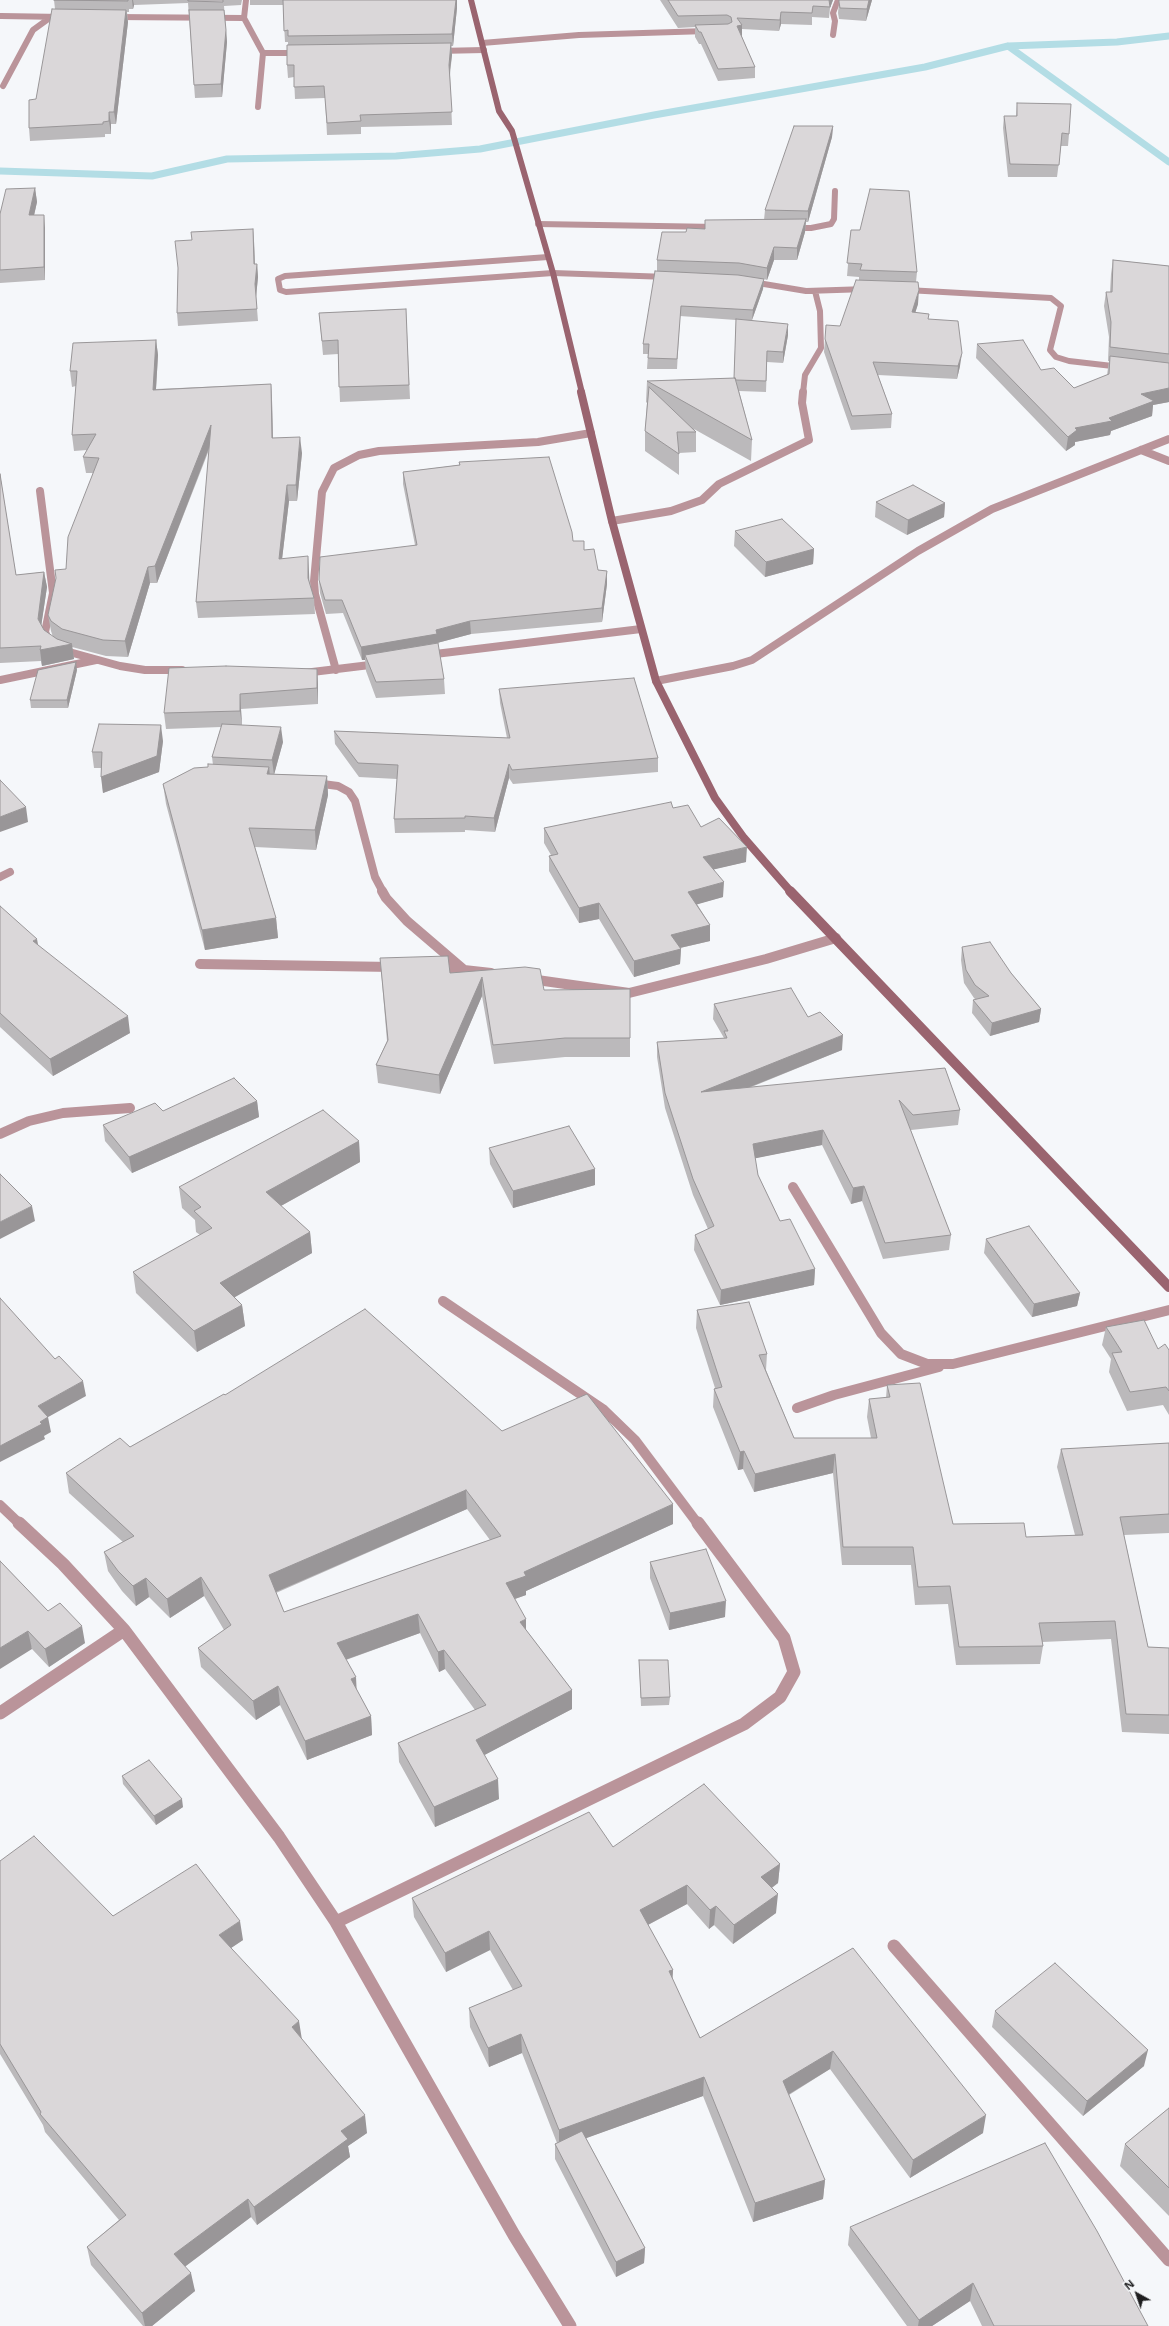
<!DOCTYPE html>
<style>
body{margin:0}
#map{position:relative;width:1169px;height:2326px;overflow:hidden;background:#f5f7fa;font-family:"Open Sans",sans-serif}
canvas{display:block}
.north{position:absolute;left:1117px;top:2274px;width:40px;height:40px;-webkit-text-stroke:3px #f5f7fa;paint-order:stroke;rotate:320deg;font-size:11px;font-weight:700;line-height:16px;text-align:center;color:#1f1f20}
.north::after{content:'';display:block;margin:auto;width:14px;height:18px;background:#1f1f20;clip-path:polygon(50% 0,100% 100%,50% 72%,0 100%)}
</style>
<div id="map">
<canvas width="1169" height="2326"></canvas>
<div class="north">N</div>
</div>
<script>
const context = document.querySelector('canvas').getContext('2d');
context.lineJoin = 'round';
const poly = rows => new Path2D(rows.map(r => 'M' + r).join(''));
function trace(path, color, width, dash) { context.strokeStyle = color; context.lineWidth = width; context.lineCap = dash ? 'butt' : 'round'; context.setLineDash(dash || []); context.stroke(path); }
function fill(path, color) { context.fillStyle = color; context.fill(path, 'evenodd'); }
trace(poly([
 [1008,46,1169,162],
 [0,171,152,176,227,159,396,156,480,149,654,115,925,67,1008,46,1117,42,1169,36]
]), '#b3dde5', 7);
trace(poly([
 [548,257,285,276,278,279,280,290,286,292,553,273]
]), '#ba949a', 6);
trace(poly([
 [246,0,244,18,263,53,258,107],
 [1,16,63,17],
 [115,17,244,18],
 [833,35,835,21,833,13,838,0],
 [482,43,579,35,707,31],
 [438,51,484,50],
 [263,53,300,53],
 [3,86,33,30,51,17],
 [538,224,718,227],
 [792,228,811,228,831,224,834,219,835,191],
 [553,273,668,277],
 [752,282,806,291,867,289],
 [907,290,1051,298,1061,306,1050,350,1056,357,1069,361,1121,367],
 [803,393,805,375,821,348,820,311,815,291]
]), '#ba949a', 6);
trace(poly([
 [1141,450,1169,461],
 [40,491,53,593,45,632,49,641,62,650,120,666,145,670,182,670],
 [612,521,671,511,702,500,719,484,809,440,802,403,803,392],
 [427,655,641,629],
 [336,670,315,594,314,581,322,492,334,468,359,455,379,451,538,442,591,433],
 [304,673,378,664],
 [0,680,96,660],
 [656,681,733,666,752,660,918,551,992,509,1169,439],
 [315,783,338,786,349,792,355,801,375,877,383,892],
 [0,877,10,872]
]), '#ba949a', 8);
trace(poly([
 [382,891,386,898,407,921,463,969],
 [200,964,393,967],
 [437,967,491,973],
 [530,979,629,993,766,959,836,938],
 [0,1134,29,1121,63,1113,130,1108],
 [793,1187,881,1333,901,1354,927,1364,953,1364,1169,1310],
 [443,1301,604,1410,635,1440,698,1524],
 [797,1408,834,1395,939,1367],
 [0,1505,20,1524]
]), '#ba949a', 10);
trace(poly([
 [19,1523,63,1564,124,1630,279,1837,336,1922,514,2235,570,2326],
 [0,1713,124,1630],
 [336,1922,744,1724,780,1697,794,1672,784,1638,698,1523],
 [894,1946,1169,2260]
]), '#ba949a', 13);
trace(poly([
 [471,0,499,111,512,131,553,273,582,393]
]), '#9a646f', 6);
trace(poly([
 [581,392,612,521,656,681,715,798,744,838,791,892]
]), '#9a646f', 8);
trace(poly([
 [790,891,1169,1287]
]), '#9a646f', 10);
fill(poly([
 [54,0,242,0,241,5,224,6,227,42,222,97,195,98,188,3,134,5,133,9,129,9,129,12,127,12,128,22,116,124,111,124,111,134,105,134,105,137,30,141,29,128,36,99,55,9],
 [250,0,457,0,457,8,453,46,451,46,452,55,450,75,452,125,361,127,361,134,327,135,325,98,295,99,294,77,288,78,287,65,288,45,288,42,285,42,283,5,250,5],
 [660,0,833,0,830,8,829,18,812,17,812,25,781,24,779,31,742,29,742,37,755,67,755,78,718,81,701,44,699,44,695,37,695,27,678,28],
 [872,0,866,21,839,19,838,13,839,2],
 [1017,103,1069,134,1068,146,1061,146,1057,177,1008,177,1003,128,1004,116,1016,116],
 [833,126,832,137,808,222,806,222,805,232,797,260,774,260,767,280,764,279,763,289,752,320,788,335,783,363,767,362,766,392,739,391,752,440,751,461,694,429,696,432,696,452,679,453,679,475,645,451,645,431,647,403,646,402,647,381,734,378,736,320,680,316,677,369,647,369,648,354,643,354,643,344,657,272,657,260,686,232,764,220,765,210],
 [35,188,37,202,34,215,45,228,45,280,0,283,0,214],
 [253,229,254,241,255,264,257,264,258,277,256,297,258,321,178,326,177,313,192,240],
 [851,230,917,272,916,282,918,304,915,313,929,314,928,319,960,366,957,379,878,375,892,414,891,428,851,430,824,352,825,339,840,326,859,280,859,277,847,276],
 [1113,260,1169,266,1169,402,1153,405,1152,416,1111,431,1110,435,1075,442,1075,445,1066,451,976,358,977,344,1041,370,1074,388,1107,375,1109,361,1108,361,1109,337,1104,306,1106,292,1110,292,1111,274],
 [406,309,410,399,340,402,338,354,323,355,319,313],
 [156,340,158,355,156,389,271,384,272,400,273,438,302,453,297,501,289,501,282,559,309,572,309,582,314,598,315,614,198,618,196,602,209,450,157,583,150,583,128,657,106,656,72,647,74,659,42,666,41,661,0,663,0,474,16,575,44,572,47,587,41,626,44,630,53,637,51,631,48,615,66,569,93,473,86,473,83,457,87,450,74,451,72,435,76,386,72,387,70,371],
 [459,462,573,541,584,550,598,570,607,571,607,584,602,622,471,634,437,643,444,679,445,694,376,698,366,671,365,660,362,660,343,613,326,614,320,593,319,580,415,545,403,484,403,472,459,465],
 [876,502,945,503,944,517,907,535,875,517],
 [735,531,814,549,813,564,765,577,734,546],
 [317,669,318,685,318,704,241,709,242,725,283,742,274,774,327,776,328,795,316,850,255,847,276,918,278,938,205,950,166,804,163,784,208,767,213,765,212,757,221,727,166,729,164,713],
 [77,670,68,708,31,708,30,700],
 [499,689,658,758,658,772,513,784,509,778,495,832,465,830,465,832,395,833,394,819,397,779,359,777,335,744,334,731,507,738,500,703],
 [163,741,159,772,103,793,101,768,94,768,92,752],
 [673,808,701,827,746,862,714,869,723,897,697,904,710,925,710,941,680,948,681,949,680,964,634,977,599,919,579,923,549,871,549,856,551,855,544,843,544,828],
 [0,906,39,946,130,1033,53,1076,0,1027],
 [962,947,1011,973,1041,1009,1039,1022,990,1036,972,1013,973,1000,976,1000,974,998,964,983,961,960],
 [380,958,450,973,544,990,630,1038,630,1057,565,1057,494,1064,482,996,440,1094,378,1083,376,1065,387,1041],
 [714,1004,808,1017,842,1050,749,1088,945,1068,960,1110,958,1125,911,1130,910,1128,951,1235,949,1250,883,1259,862,1201,851,1204,822,1145,755,1158,758,1175,780,1221,815,1269,814,1285,720,1305,694,1250,695,1235,708,1229,693,1195,665,1108,657,1057,657,1042,724,1038,713,1019],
 [257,1101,259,1117,132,1173,105,1141,103,1125,163,1111],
 [359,1141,360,1162,281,1206,310,1232,312,1253,234,1297,242,1305,245,1326,197,1352,136,1293,133,1272,200,1235,196,1232,195,1220,182,1208,179,1187],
 [489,1148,595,1169,595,1185,513,1208,490,1164],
 [986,1239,1080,1293,1077,1306,1032,1317,984,1253],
 [697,1310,767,1354,766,1370,794,1438,871,1438,867,1417,869,1399,886,1398,887,1385,953,1524,1026,1537,1075,1535,1057,1467,1061,1449,1169,1443,1169,1533,1124,1535,1148,1647,1169,1648,1169,1734,1122,1732,1111,1639,1042,1642,1043,1646,1040,1664,956,1665,948,1604,915,1605,911,1565,842,1565,833,1473,754,1492,743,1469,738,1470,713,1407,714,1389,715,1388,696,1328],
 [1106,1327,1158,1349,1169,1350,1169,1415,1163,1405,1127,1411,1109,1372,1111,1359,1102,1345],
 [225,1395,502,1431,673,1524,526,1591,526,1595,515,1599,526,1630,572,1690,572,1709,484,1755,499,1799,435,1827,399,1762,398,1743,475,1710,445,1669,439,1672,420,1633,346,1660,357,1690,371,1716,372,1735,307,1760,280,1705,256,1720,201,1667,198,1648,224,1630,204,1596,170,1618,149,1597,136,1606,122,1591,108,1571,104,1552,123,1542,69,1493,66,1473,130,1447],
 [467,1509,490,1540,284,1612,276,1593],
 [0,1561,48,1611,85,1643,49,1667,32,1649],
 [650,1562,725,1617,669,1630,650,1578],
 [639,1660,670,1697,669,1705,641,1706],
 [122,1776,183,1807,156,1825,123,1784],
 [613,1847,780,1864,778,1883,772,1888,776,1913,733,1944,714,1925,709,1929,687,1904,648,1925,673,1970,672,1978,700,2038,853,1948,983,2133,910,2178,830,2069,789,2095,825,2180,823,2199,753,2222,703,2096,586,2138,645,2248,644,2263,616,2277,555,2159,555,2144,557,2143,522,2053,489,2067,470,2027,469,2008,513,1990,490,1950,446,1972,414,1917,412,1898],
 [0,1861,113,1916,243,1940,231,1948,301,2038,367,2133,348,2146,350,2157,257,2225,251,2217,185,2266,195,2291,152,2326,143,2326,91,2265,87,2247,119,2220,45,2132,43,2125,0,2054],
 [995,2011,1144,2066,1083,2116,992,2027],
 [1169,2108,1169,2216,1120,2166,1125,2144],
 [850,2227,1148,2326,982,2326,970,2301,932,2326,907,2326,848,2245]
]), '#bbb9bb');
fill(poly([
 [132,0,133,0,134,5,133,9],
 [456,0,457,0,457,8,453,46,452,34],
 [829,0,833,0,830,8,830,7],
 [869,0,872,0,866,21,867,9],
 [126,10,128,22,116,124,114,112],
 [781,12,781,24,779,31,780,20],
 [742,25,742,37,737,26],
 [226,30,227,42,222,97,221,84],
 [451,43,452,55,449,77,449,65],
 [109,112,111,124,111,134,109,121],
 [833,126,832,137,808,222,808,211],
 [35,188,37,202,31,229,29,215],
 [44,215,45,228,45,280,44,267],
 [806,219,805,232,797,260,797,248],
 [253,229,254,241,255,277,254,264],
 [774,247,774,260,767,280,767,268],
 [257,264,258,277,256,297,258,321,255,284],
 [764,279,763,289,752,320,753,310],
 [919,290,918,304,911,326,912,312],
 [788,324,788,335,783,363,783,352],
 [156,340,158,355,155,405,153,390],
 [962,353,960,366,957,379,958,366],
 [271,384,272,400,273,453,272,438],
 [1169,388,1169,402,1153,405,1152,416,1111,431,1110,435,1075,442,1075,445,1066,451,1068,437,1075,428,1109,418,1141,394],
 [211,425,212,440,157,583,155,566],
 [300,437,302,453,297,501,296,485],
 [287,485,289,501,280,576,279,559],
 [945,503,944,517,907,535,908,520],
 [814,549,813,564,765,577,766,562],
 [308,556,309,572,310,595,308,578],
 [148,567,150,583,128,657,125,641],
 [607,571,607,584,602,622,602,608],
 [44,572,47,587,40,634,38,619],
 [470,621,471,634,437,643,365,655,365,660,362,660,361,647,436,630],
 [72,644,74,659,42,666,40,650],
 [76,662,77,670,68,708,67,700],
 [317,669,318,685,318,704,317,688],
 [240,694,241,709,242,726,240,711],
 [161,725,163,741,159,772,103,793,101,777],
 [281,727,283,742,274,775,272,760],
 [509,764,509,778,495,832,494,818],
 [269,767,271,786,267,774],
 [327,776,328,795,316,850,315,830],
 [26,807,28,822,0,832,0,817],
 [747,847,746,862,703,872,703,857],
 [724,882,723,897,688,907,688,892],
 [599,903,599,919,579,923,579,908],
 [276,918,278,938,205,950,202,930],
 [710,925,710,941,671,950,671,935],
 [37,939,40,955,33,941],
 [681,949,680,964,634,977,634,961],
 [482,977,482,996,440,1094,439,1075],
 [1041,1009,1039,1022,990,1036,992,1023],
 [128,1016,130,1033,53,1076,50,1059],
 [843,1035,842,1050,700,1107,701,1092],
 [257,1101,259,1117,132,1173,129,1157],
 [823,1130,822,1145,752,1159,753,1144],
 [359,1141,360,1162,268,1213,266,1192],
 [595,1169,595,1185,513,1208,513,1191],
 [864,1186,862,1201,851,1204,853,1188],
 [32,1206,35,1221,0,1239,0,1222],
 [310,1232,312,1253,223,1304,220,1283],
 [815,1269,814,1285,720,1305,721,1290],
 [1080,1293,1077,1306,1032,1317,1034,1304],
 [242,1305,245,1326,197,1352,194,1331],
 [83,1381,86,1396,41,1421,38,1406],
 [48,1417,51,1432,44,1436,45,1439,0,1462,0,1446],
 [744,1451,743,1469,738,1470,740,1452],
 [835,1454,833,1473,754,1492,755,1474],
 [466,1490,467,1509,271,1594,269,1575],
 [673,1504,673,1524,526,1591,526,1595,506,1602,506,1583,524,1572],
 [201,1577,204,1596,170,1618,167,1599],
 [146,1578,149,1597,136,1606,133,1586],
 [726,1601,725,1617,669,1630,670,1613],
 [418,1614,420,1633,339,1662,337,1643],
 [526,1619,526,1639,520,1622],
 [82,1626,85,1643,49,1667,45,1649],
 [28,1631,32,1649,0,1669,0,1648],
 [444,1650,445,1669,439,1672,438,1652],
 [356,1677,357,1697,351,1679],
 [278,1686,280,1705,256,1720,253,1701],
 [572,1690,572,1709,477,1759,476,1740],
 [371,1716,372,1735,307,1760,305,1741],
 [498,1779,499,1799,435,1827,434,1807],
 [182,1799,183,1807,156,1825,154,1816],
 [780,1864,778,1883,760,1896,761,1877],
 [687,1885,687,1904,640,1929,640,1910],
 [778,1894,776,1913,733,1944,734,1925],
 [716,1906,714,1925,709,1929,710,1910],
 [240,1921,243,1940,222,1954,219,1935],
 [489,1931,490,1950,446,1972,445,1953],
 [673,1970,672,1988,669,1971],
 [299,2021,302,2040,292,2027],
 [521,2034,522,2053,489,2067,488,2048],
 [1148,2050,1144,2066,1083,2116,1087,2101],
 [833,2051,830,2069,781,2099,783,2081],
 [704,2077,703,2096,559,2148,559,2130],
 [365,2115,367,2133,348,2146,350,2157,257,2225,254,2207,341,2131],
 [986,2115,983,2133,910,2178,913,2160],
 [825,2180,823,2199,753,2222,755,2203],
 [248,2199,251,2217,178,2272,174,2254],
 [645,2248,644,2263,616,2277,616,2262],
 [191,2273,195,2291,152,2326,145,2326,142,2313],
 [973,2283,970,2301,932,2326,918,2326,919,2320]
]), '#999698');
const building = poly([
 [54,0,128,0,128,1,54,0],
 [188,0,223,0,223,2,188,1,188,0],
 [283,0,456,0,452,34,288,36,288,30,284,31,283,0],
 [668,0,829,0,830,7,813,6,812,13,781,12,780,20,737,18,742,25,737,26,755,67,718,69,701,32,699,32,695,25,728,24,732,22,731,17,727,15,678,16,668,0],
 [839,0,869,0,867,9,840,8,839,2,839,0],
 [52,9,126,10,114,112,109,112,109,121,103,122,103,124,29,128,29,100,36,99,52,9],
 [189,10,224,10,226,30,221,84,194,85,189,10],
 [451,43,449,65,452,112,360,115,361,121,327,123,324,86,294,87,294,65,287,65,287,45,451,43],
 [1017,103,1071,104,1069,134,1062,133,1059,165,1010,164,1004,116,1017,116,1017,103],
 [794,126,833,126,808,211,765,210,794,126],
 [35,188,29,215,44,215,44,267,0,270,0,214,6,189,35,188],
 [870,189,909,191,917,272,860,270,862,264,847,263,851,230,860,230,870,189],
 [806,219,797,248,774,247,767,268,739,263,657,260,662,232,686,232,687,228,705,229,705,220,806,219],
 [253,229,254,264,257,264,255,284,257,309,177,313,178,268,175,241,192,240,191,232,253,229],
 [1113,260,1169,266,1169,354,1110,347,1111,322,1106,292,1112,292,1113,260],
 [655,271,738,275,764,279,753,310,681,306,677,359,648,358,649,344,643,344,655,271],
 [856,280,918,282,919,290,912,312,929,314,928,319,958,321,962,353,958,366,873,362,892,414,852,416,825,339,826,325,840,326,856,280],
 [406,309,409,385,339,387,338,340,322,341,319,313,406,309],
 [736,319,788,324,783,352,767,351,766,381,736,380,735,378,734,378,736,319],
 [156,340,153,390,271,384,272,438,300,437,296,485,287,485,279,559,308,556,308,578,314,598,196,602,211,425,155,566,148,567,125,641,103,640,62,629,51,621,48,615,56,578,55,570,66,569,68,537,99,458,83,457,96,434,72,435,77,371,70,371,73,343,156,340],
 [1023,340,1041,370,1054,368,1074,388,1109,374,1110,356,1169,363,1169,388,1141,394,1154,401,1109,418,1112,421,1075,428,1077,430,1068,437,977,344,1023,340],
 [735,378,752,440,647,381,735,378],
 [649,387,696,432,677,432,679,454,645,431,649,387],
 [549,457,572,532,573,541,584,541,584,550,594,549,598,570,607,571,602,608,470,621,436,630,437,634,361,647,342,600,325,600,319,580,320,557,417,545,403,472,460,465,459,462,549,457],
 [0,474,16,575,44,572,38,619,44,630,57,639,72,644,40,650,41,646,0,648,0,474],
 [913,485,945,503,908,520,876,502,913,485],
 [782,519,814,549,766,562,735,531,782,519],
 [438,643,444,679,376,682,365,655,438,643],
 [76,662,67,700,30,700,38,670,76,662],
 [226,666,317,669,317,688,240,694,240,711,164,713,169,668,226,666],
 [634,678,658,758,512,770,509,764,494,818,465,816,465,818,394,819,398,765,358,763,334,731,510,738,499,689,634,678],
 [99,724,161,725,157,756,101,777,102,752,92,752,99,724],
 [222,724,281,727,272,760,212,757,222,724],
 [208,764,269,767,267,774,327,776,315,830,249,828,276,918,202,930,163,784,194,768,208,767,208,764],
 [0,780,26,807,0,817,0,780],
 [671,802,673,808,688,805,701,827,719,818,747,847,703,857,724,882,688,892,710,925,671,935,681,949,634,961,599,903,579,908,549,856,558,854,544,828,671,802],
 [0,906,37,939,33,941,128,1016,50,1059,0,1013,0,906],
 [990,942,1011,973,1041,1009,992,1023,973,1000,989,996,975,985,966,970,962,947,990,942],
 [448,956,450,973,525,967,540,969,544,990,630,989,630,1038,565,1038,493,1045,482,977,439,1075,376,1065,388,1040,380,958,448,956],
 [791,988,808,1017,820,1012,843,1035,701,1092,945,1068,960,1110,913,1115,899,1100,951,1235,885,1243,864,1186,853,1188,823,1130,753,1144,758,1175,780,1221,790,1219,815,1269,721,1290,695,1235,714,1226,693,1179,665,1093,657,1042,727,1038,724,1031,728,1031,714,1004,791,988],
 [234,1078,257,1101,129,1157,103,1125,155,1103,163,1111,234,1078],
 [323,1110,359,1141,266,1192,310,1232,220,1283,242,1305,194,1331,133,1272,212,1228,194,1211,201,1207,179,1187,323,1110],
 [569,1126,595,1169,513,1191,489,1148,569,1126],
 [0,1174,32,1206,0,1222,0,1174],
 [1029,1226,1080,1293,1034,1304,986,1239,1029,1226],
 [0,1298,55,1359,59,1356,83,1381,38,1406,48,1417,40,1422,42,1424,0,1446,0,1298],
 [749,1302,767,1354,759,1355,794,1438,877,1438,869,1399,890,1397,887,1385,920,1383,953,1524,1024,1523,1026,1537,1083,1535,1061,1449,1169,1443,1169,1514,1120,1517,1148,1647,1169,1648,1169,1715,1126,1714,1115,1621,1039,1623,1043,1646,959,1647,950,1586,918,1587,913,1547,843,1547,835,1454,755,1474,744,1451,740,1452,714,1389,722,1387,697,1310,749,1302],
 [365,1309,502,1431,587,1394,673,1504,524,1572,526,1576,506,1583,526,1619,520,1622,572,1690,476,1740,498,1779,434,1807,398,1743,486,1705,444,1650,438,1652,418,1614,337,1643,356,1677,351,1679,371,1716,305,1741,278,1686,253,1701,198,1648,231,1625,201,1577,167,1599,146,1578,133,1586,118,1571,104,1552,134,1536,66,1473,120,1438,130,1447,224,1394,225,1395,365,1309],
 [466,1490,501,1536,284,1612,269,1575,466,1490],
 [1144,1320,1158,1349,1165,1344,1169,1350,1169,1391,1166,1387,1130,1392,1112,1353,1122,1352,1106,1327,1144,1320],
 [706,1549,726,1601,670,1613,650,1562,706,1549],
 [0,1561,48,1611,60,1603,82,1626,45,1649,28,1631,0,1648,0,1561],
 [639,1660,668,1660,670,1697,641,1698,639,1660],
 [149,1760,182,1799,154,1816,122,1776,149,1760],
 [704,1784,780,1864,761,1877,778,1894,734,1925,716,1906,710,1910,687,1885,640,1910,673,1970,669,1971,700,2038,853,1948,986,2115,913,2160,833,2051,783,2081,825,2180,755,2203,704,2077,559,2130,521,2034,488,2048,469,2008,522,1986,489,1931,445,1953,412,1898,589,1812,613,1847,704,1784],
 [34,1836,113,1916,196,1864,240,1921,219,1935,299,2021,292,2027,365,2115,341,2131,348,2139,254,2207,248,2199,174,2254,191,2273,142,2313,87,2247,126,2215,40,2114,41,2112,0,2044,0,1861,34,1836],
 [1055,1963,1148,2050,1087,2101,995,2011,1055,1963],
 [1169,2108,1169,2188,1125,2144,1169,2108],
 [582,2131,645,2248,616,2262,555,2144,582,2131],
 [1045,2143,1097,2231,1148,2326,994,2326,973,2283,919,2320,850,2227,1045,2143]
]);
fill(building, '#dad7d9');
trace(building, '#999698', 1);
</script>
